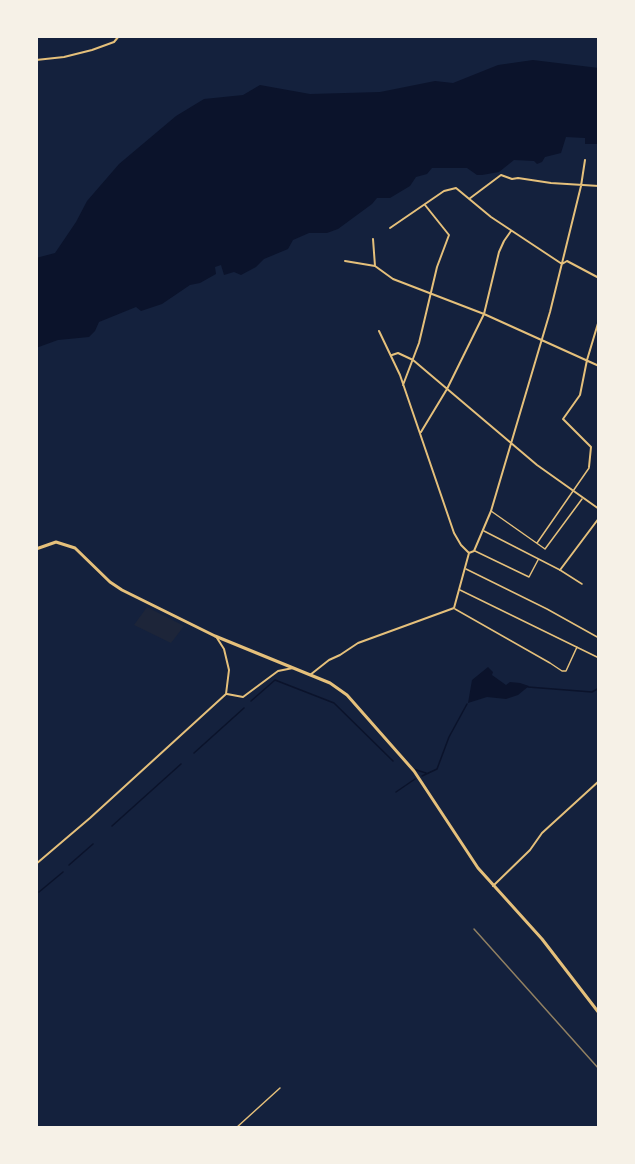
<!DOCTYPE html>
<style>
body{margin:0}
#map{position:relative;width:635px;height:1164px;overflow:hidden;background:#14213d;font-family:"Varela Round",sans-serif}
canvas{display:block}
.frame{position:absolute;inset:0;border:38px solid #f6f1e7;pointer-events:none}
</style>
<div id="map">
<canvas width="635" height="1164"></canvas>
<div class="frame"></div>
</div>
<script>
const context = document.querySelector('canvas').getContext('2d');
context.lineJoin = 'round';
function fill(path, color) { context.fillStyle = color; context.fill(path, 'evenodd'); }
const poly = rows => new Path2D(rows.map(r => 'M' + r).join(''));
function trace(path, color, width, dash) { context.strokeStyle = color; context.lineWidth = width; context.lineCap = dash ? 'butt' : 'round'; context.setLineDash(dash || []); context.stroke(path); }
fill(poly([
 [147,607,184,626,171,643,134,625]
]), '#1d2539');
fill(poly([
 [533,60,599,68,599,144,585,144,585,138,566,137,561,153,545,157,542,162,537,164,534,161,514,160,499,172,482,175,477,175,467,168,432,168,427,174,416,177,410,186,390,198,377,198,372,204,338,229,327,233,309,233,293,240,288,249,264,259,256,267,241,275,234,272,224,275,221,265,215,267,216,274,200,283,190,285,162,304,141,311,136,307,99,322,95,331,89,337,58,340,36,348,36,258,55,253,76,222,87,201,119,164,176,116,204,99,243,95,260,85,310,94,380,92,435,81,453,83,498,65],
 [488,667,493,672,492,675,506,685,510,682,520,683,529,686,518,695,506,699,487,697,468,703,472,680]
]), '#0b132b');
trace(poly([
 [528,687,592,692,599,688],
 [251,701,275,680,334,703,393,761],
 [194,753,244,708],
 [413,769,426,773],
 [422,776,437,769,449,737,467,704],
 [396,792,415,779],
 [112,826,181,764],
 [69,865,93,844],
 [39,892,63,872]
]), '#0b132b', 1.5);
trace(poly([
 [236,1128,280,1088]
]), '#e5c07b', 1.5);
trace(poly([
 [491,511,545,549,582,499],
 [484,531,560,570,582,584],
 [537,543,589,468],
 [475,551,529,577,538,560],
 [466,569,547,609,599,638],
 [460,590,599,658],
 [455,609,550,663,562,671,566,671,577,647]
]), '#e5c07b', 1.5);
trace(poly([
 [36,60,64,57,92,50,114,42,119,36],
 [469,199,501,175,512,179,518,178,551,183,599,186],
 [390,228,444,191,456,188,491,217,562,264,567,261,599,278],
 [373,239,375,266],
 [345,261,375,266,393,279,484,314,599,366],
 [392,355,398,353,413,360,537,465,599,509],
 [403,385,419,343,437,267,449,235,425,205],
 [421,432,447,389,484,314,499,252,504,241,511,231],
 [589,467,591,447,563,419,580,395,587,360,599,320],
 [469,553,474,551,491,511,550,312,581,186,585,160],
 [560,570,599,518],
 [310,675,329,660,340,655,358,643,454,608,469,553,461,545,454,533,400,375,379,331],
 [227,694,243,697,278,671,293,668],
 [36,864,90,818,226,694,229,670,224,649,217,638],
 [493,886,530,850,542,833,599,781]
]), '#e5c07b', 2);
trace(poly([
 [36,549,56,542,75,548,110,582,122,590,215,636,330,683,347,695,414,771,478,868,542,939,599,1013]
]), '#e5c07b', 3);
trace(poly([
 [474,929,599,1069]
]), '#918062', 1.5);
</script>
